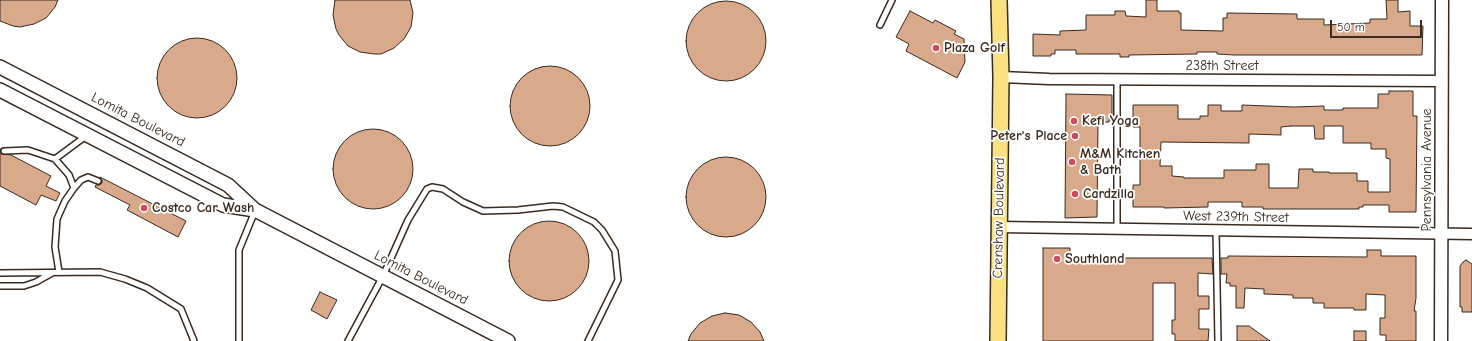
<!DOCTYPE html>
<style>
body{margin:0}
#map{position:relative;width:1472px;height:341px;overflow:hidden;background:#fff;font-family:"Comic Neue",sans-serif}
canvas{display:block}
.scale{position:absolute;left:1330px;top:20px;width:92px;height:18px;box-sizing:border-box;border:2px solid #3b2a1e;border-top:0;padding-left:5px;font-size:12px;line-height:14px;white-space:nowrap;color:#3b2a1e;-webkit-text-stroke:3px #fff;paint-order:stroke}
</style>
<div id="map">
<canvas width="1472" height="341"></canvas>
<div class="scale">50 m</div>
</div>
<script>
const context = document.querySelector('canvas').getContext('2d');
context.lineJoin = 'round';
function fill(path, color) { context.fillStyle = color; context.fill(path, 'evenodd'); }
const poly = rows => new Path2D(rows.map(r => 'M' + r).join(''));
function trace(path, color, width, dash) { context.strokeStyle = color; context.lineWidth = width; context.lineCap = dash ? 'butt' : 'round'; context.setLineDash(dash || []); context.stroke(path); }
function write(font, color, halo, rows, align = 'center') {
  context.font = font + ' "Comic Neue",sans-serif'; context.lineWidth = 3.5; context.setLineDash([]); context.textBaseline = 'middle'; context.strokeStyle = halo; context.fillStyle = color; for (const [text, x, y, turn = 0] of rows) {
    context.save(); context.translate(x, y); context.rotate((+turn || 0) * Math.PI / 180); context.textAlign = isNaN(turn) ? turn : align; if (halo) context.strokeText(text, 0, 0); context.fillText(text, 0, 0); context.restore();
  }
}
const building = poly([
 [0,0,58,0,55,7,46,18,34,24,20,27,13,26,0,21,0,0],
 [335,0,410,0,413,13,411,27,404,39,394,48,381,54,374,54,360,52,348,46,339,35,336,29,333,15,335,0],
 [1146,0,1157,0,1157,11,1179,11,1179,13,1181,13,1181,30,1223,31,1223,18,1227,18,1227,13,1297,14,1297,19,1324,19,1324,25,1370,23,1370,19,1387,19,1386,0,1398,0,1398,12,1410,11,1410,26,1423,26,1422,55,1234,55,1217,54,1217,52,1197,52,1197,54,1129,55,1129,57,1120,57,1120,54,1076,54,1076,50,1055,50,1055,54,1051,54,1051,56,1033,56,1033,34,1060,35,1060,31,1086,30,1086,15,1115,15,1115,11,1125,11,1126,16,1146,17,1146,0],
 '686 41a40 40 0 1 1 80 0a40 40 0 1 1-80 0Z',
 [910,11,933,23,935,20,956,31,954,34,964,39,965,62,957,78,906,51,909,44,896,37,910,11],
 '157 78a40 40 0 1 1 80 0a40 40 0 1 1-80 0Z',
 '510 106a40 40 0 1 1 80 0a40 40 0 1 1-80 0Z',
 [1389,91,1413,91,1413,116,1417,116,1416,212,1389,212,1389,205,1363,205,1363,207,1359,207,1359,209,1263,209,1263,207,1242,207,1242,202,1208,202,1208,207,1164,208,1164,207,1133,207,1133,185,1140,185,1140,127,1133,127,1133,105,1178,105,1178,119,1200,119,1200,116,1208,116,1208,105,1221,105,1221,111,1242,111,1242,105,1294,107,1324,106,1324,110,1343,110,1343,108,1378,108,1378,94,1389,94,1389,91],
 [1291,126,1314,126,1315,139,1324,139,1324,126,1343,126,1343,143,1371,143,1371,149,1386,149,1386,158,1390,159,1390,192,1368,192,1368,181,1357,181,1357,173,1329,173,1329,172,1313,172,1313,169,1299,169,1298,188,1269,188,1269,164,1256,164,1256,170,1224,170,1224,178,1184,178,1184,177,1172,176,1172,166,1160,166,1161,142,1249,143,1249,134,1281,135,1281,127,1291,126],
 [1066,94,1112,95,1112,120,1109,120,1109,122,1104,122,1104,123,1098,123,1097,217,1065,218,1066,94],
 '333 169a40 40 0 1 1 80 0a40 40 0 1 1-80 0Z',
 [0,149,2,154,11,155,51,176,46,186,60,193,56,201,41,195,36,205,0,186,0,149],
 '686 197a40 40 0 1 1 80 0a40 40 0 1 1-80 0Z',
 [100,178,100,177,186,221,178,237,127,210,130,205,95,187,96,185,99,185,102,183,102,180,100,178],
 '509 261a40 40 0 1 1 80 0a40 40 0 1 1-80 0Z',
 [1043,248,1070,248,1070,258,1212,258,1213,274,1198,273,1198,296,1209,296,1209,309,1199,309,1199,329,1209,329,1208,341,1175,341,1175,334,1172,334,1172,320,1175,320,1175,283,1153,283,1153,341,1043,341,1043,248],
 [1367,250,1381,250,1381,256,1416,256,1416,298,1414,311,1416,311,1416,341,1386,341,1386,335,1380,335,1380,318,1385,318,1385,295,1366,294,1366,310,1354,310,1354,308,1324,308,1324,303,1313,303,1313,298,1293,298,1293,295,1264,294,1264,289,1245,288,1244,308,1236,308,1236,286,1230,286,1230,283,1226,283,1227,274,1221,274,1221,258,1228,258,1228,256,1367,257,1367,250],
 [1466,260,1472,264,1472,312,1462,312,1462,307,1460,307,1460,266,1463,262,1466,260],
 [320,292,337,300,327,319,311,310,320,292],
 [725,313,739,315,751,322,760,332,764,341,688,341,691,334,700,323,712,316,725,313],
 [1237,326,1249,326,1270,341,1237,341,1237,326],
 [1354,331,1366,331,1366,341,1354,341,1354,331]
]);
fill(building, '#d9a98b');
trace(building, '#3b2a1e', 1);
const service = poly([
 [880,25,892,0],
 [4,151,28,150,55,159,86,136],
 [55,159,69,175,74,188,65,201,57,219,55,247,59,272],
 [74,188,81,180,88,177,98,181],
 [1117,229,1117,79],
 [1216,230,1218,341],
 [0,273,100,272,125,279,147,288,181,309,194,341],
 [0,286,24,286,36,282,52,273],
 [239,341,239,250,255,211],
 [348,341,383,276,408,220,427,189,432,187,443,189,463,202,483,211,518,210,553,206,563,207,594,222,602,230,615,251,618,280,588,341]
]);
const minor = poly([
 [1001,77,1049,79,1442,81],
 [999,227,1472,234]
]);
const tertiary = poly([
 [1441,341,1442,0]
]);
const secondary = poly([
 [0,67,228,185,255,210,508,341],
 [0,90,223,205,255,210]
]);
const primary = poly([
 [998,341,1001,77,999,0]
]);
trace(service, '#3b2a1e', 8);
trace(minor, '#3b2a1e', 13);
trace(tertiary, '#3b2a1e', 15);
trace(secondary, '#3b2a1e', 16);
trace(primary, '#3b2a1e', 18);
trace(service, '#fff', 5);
trace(minor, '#fff', 10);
trace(tertiary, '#fff', 12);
trace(secondary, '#fff', 13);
trace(primary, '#fae180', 15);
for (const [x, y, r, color] of [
 [936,48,4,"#d1495b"],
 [1074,121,4,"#d1495b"],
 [1075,136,4,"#d1495b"],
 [1072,162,4,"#d1495b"],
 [1075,194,4,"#d1495b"],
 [144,208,4,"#d1495b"],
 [1057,259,4,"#d1495b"]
]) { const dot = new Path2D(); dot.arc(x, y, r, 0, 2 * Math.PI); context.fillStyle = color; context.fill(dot); trace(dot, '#fff', 1.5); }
write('bold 14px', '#3b2a1e', '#fff', [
 ["Plaza Golf",944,48],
 ["Kefi Yoga",1082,121],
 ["Peter's Place",1067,136,"right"],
 ["M&M Kitchen",1080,154],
 ["& Bath",1080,170],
 ["Cardzilla",1083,194],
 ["Costco Car Wash",152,208],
 ["Southland",1065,259]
], 'left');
write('14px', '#3b2a1e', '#fff', [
 ["238th Street",1222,66],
 ["Lomita Boulevard",138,120,27],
 ["Pennsylvania Avenue",1427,170,-90],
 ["West 239th Street",1236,217,1],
 ["Crenshaw Boulevard",999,218,-89],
 ["Lomita Boulevard",421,278,27]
]);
</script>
